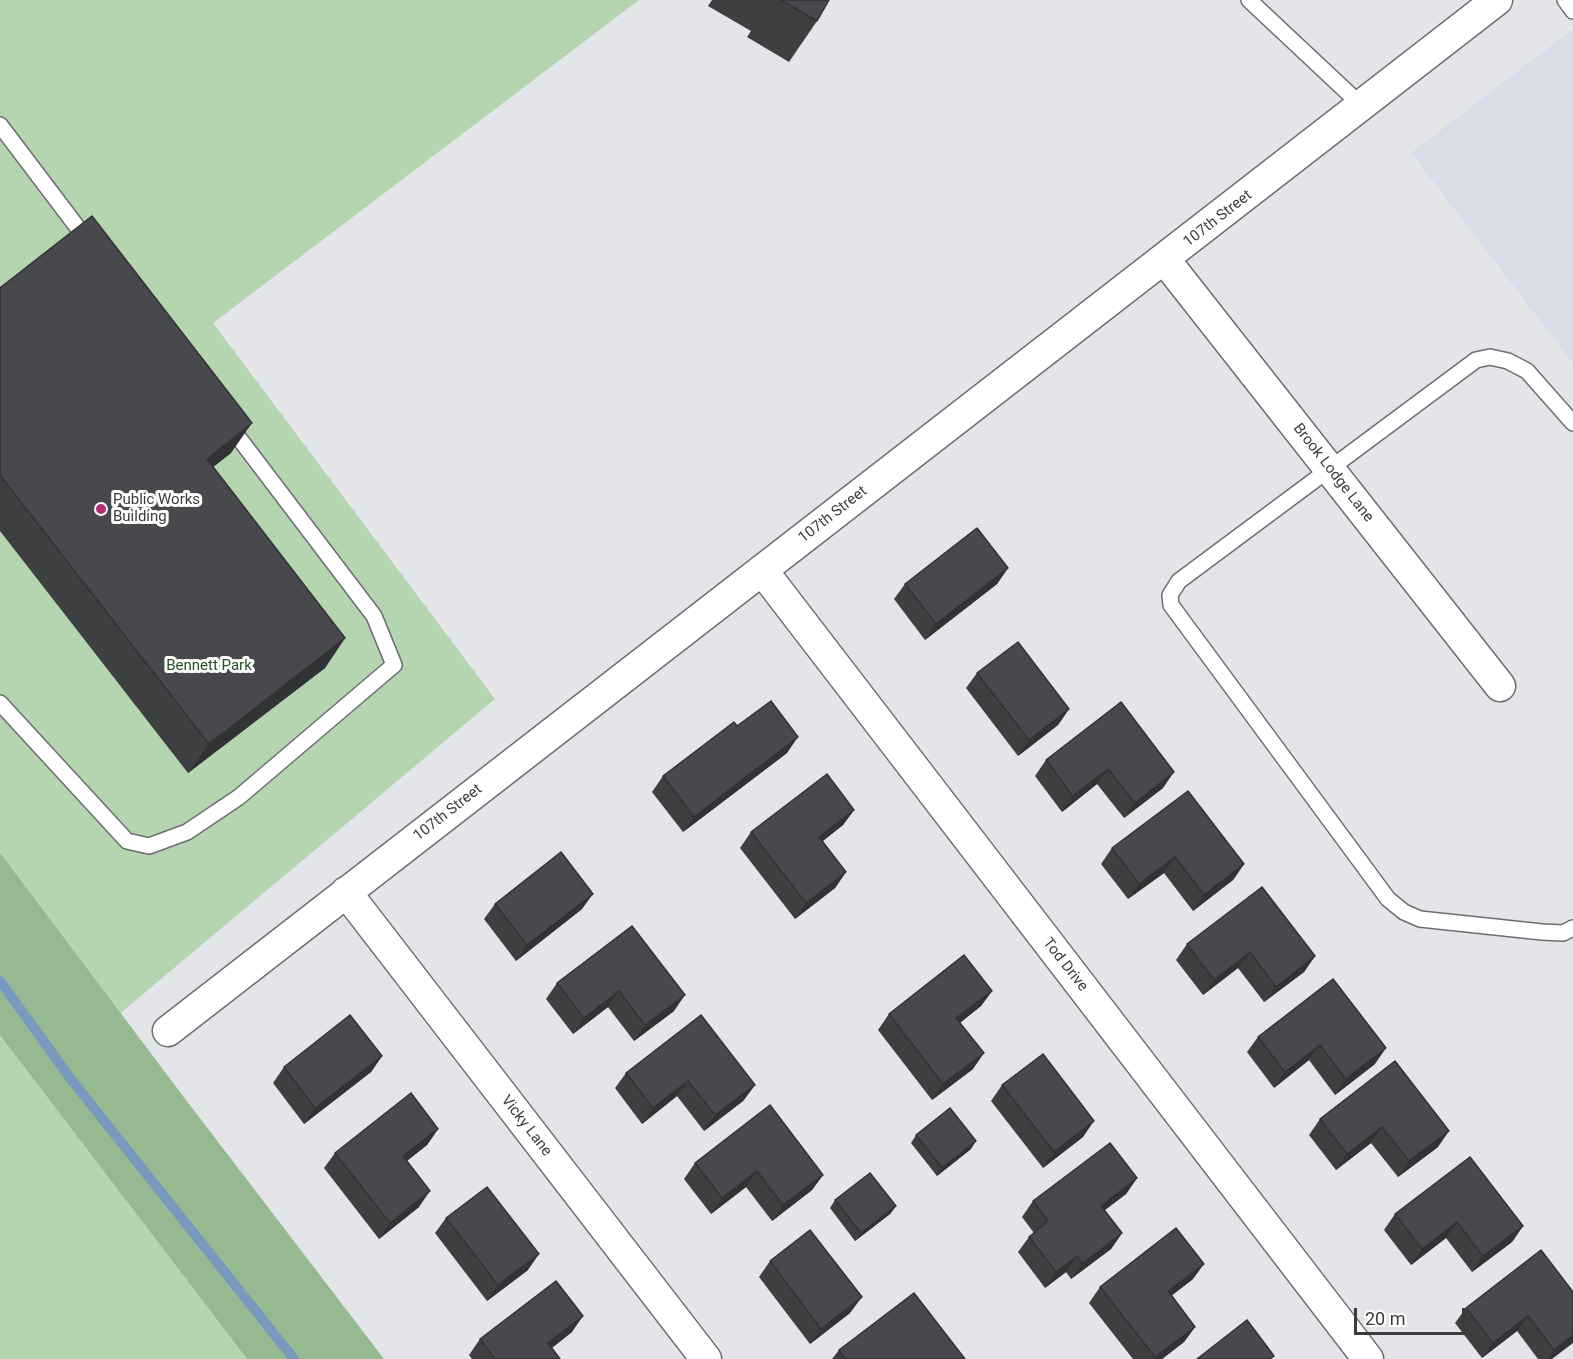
<!DOCTYPE html>
<style>
body{margin:0}
#map{position:relative;width:1573px;height:1359px;overflow:hidden;background:#e3e5e8;font-family:Roboto,sans-serif}
canvas{display:block}
.scale{position:absolute;left:1354px;top:1308px;width:111px;height:27px;box-sizing:border-box;border:3px solid #3b3b3d;border-top:0;padding-left:8px;font-size:18px;line-height:21px;white-space:nowrap;color:#3b3b3d;-webkit-text-stroke:4px #fff;paint-order:stroke}
</style>
<div id="map">
<canvas width="1573" height="1359"></canvas>
<div class="scale">20 m</div>
</div>
<script>
const context = document.querySelector('canvas').getContext('2d');
context.lineJoin = 'round';
function fill(path, color) { context.fillStyle = color; context.fill(path, 'evenodd'); }
const poly = rows => new Path2D(rows.map(r => 'M' + r).join(''));
function trace(path, color, width, dash) { context.strokeStyle = color; context.lineWidth = width; context.lineCap = dash ? 'butt' : 'round'; context.setLineDash(dash || []); context.stroke(path); }
function write(font, color, halo, rows, align = 'center') {
  context.font = font + ' Roboto,sans-serif'; context.lineWidth = 6; context.setLineDash([]); context.textBaseline = 'middle'; context.strokeStyle = halo; context.fillStyle = color; for (const [text, x, y, turn = 0] of rows) {
    context.save(); context.translate(x, y); context.rotate((+turn || 0) * Math.PI / 180); context.textAlign = isNaN(turn) ? turn : align; if (halo) context.strokeText(text, 0, 0); context.fillText(text, 0, 0); context.restore();
  }
}
fill(poly([
 [1573,29,1573,363,1411,153]
]), '#d9dde8');
fill(poly([
 [0,0,639,0,213,323,495,699,37,1083,247,1359,0,1359]
]), '#b4d5b0');
fill(poly([
 [0,853,186,1100,384,1359,247,1359,0,1035]
]), '#96b992');
trace(poly([
 [0,981,70,1078,294,1359]
]), '#7a99bf', 10);
const service = poly([
 [1249,0,1362,106],
 [1565,0,1573,11],
 [0,125,90,244],
 [1573,423,1527,371,1508,361,1490,357,1476,360,1179,581,1170,595,1171,605,1388,899,1404,912,1420,919,1542,932,1563,933,1573,928],
 [0,703,127,841,149,846,187,832,239,797,394,665,374,616,229,425]
]);
const minor = poly([
 [1165,260,1500,686],
 [762,570,1368,1359],
 [346,892,706,1359],
 [168,1031,1497,0]
]);
trace(service, '#6d6e71', 18);
trace(minor, '#6d6e71', 33);
trace(service, '#fff', 15);
trace(minor, '#fff', 30);
fill(poly([
 [712,0,829,0,817,21,789,62,747,37,751,31,708,6],
 [0,288,231,453,213,467,345,638,325,668,188,773,0,531],
 [1008,568,997,584,925,640,894,599,905,584],
 [977,673,1069,709,1058,725,1018,756,966,688],
 [1121,702,1163,788,1124,818,1097,784,1062,812,1035,776,1046,760],
 [737,726,787,753,683,832,652,792,663,776],
 [854,810,843,825,822,841,846,872,835,888,795,919,740,848,751,832],
 [1112,848,1244,864,1233,880,1193,911,1164,873,1128,899,1101,864],
 [495,904,582,909,516,961,484,919],
 [632,926,674,1011,634,1041,608,1007,573,1034,546,999,557,983],
 [1187,944,1315,956,1304,972,1264,1002,1238,968,1203,995,1176,960],
 [1333,979,1375,1064,1335,1095,1309,1060,1274,1088,1247,1052,1258,1037],
 [992,991,981,1006,960,1023,973,1069,932,1100,878,1030,889,1014],
 [382,1056,371,1072,304,1124,273,1083,284,1067],
 [1395,1061,1438,1147,1398,1177,1371,1143,1336,1170,1309,1135,1320,1119],
 [626,1073,755,1085,743,1101,704,1131,677,1096,642,1124,615,1088],
 [1002,1085,1083,1137,1043,1168,991,1101],
 [438,1129,427,1145,407,1161,419,1207,379,1239,324,1168,335,1153],
 [916,1135,971,1149,937,1176,911,1143],
 [695,1163,823,1175,812,1190,772,1221,746,1187,711,1214,684,1179],
 [1137,1178,1126,1194,1105,1210,1122,1233,1111,1249,1071,1279,1066,1272,1045,1288,1018,1252,1029,1237,1034,1233,1022,1217,1033,1201],
 [835,1200,896,1206,890,1214,855,1241,830,1208],
 [1395,1214,1523,1226,1512,1242,1472,1272,1446,1238,1411,1265,1384,1230],
 [446,1218,528,1270,487,1301,435,1233],
 [770,1261,850,1313,810,1344,759,1277],
 [1193,1279,1172,1295,1195,1327,1184,1342,1162,1359,1133,1359,1089,1303,1100,1287],
 [1573,1292,1552,1359,1538,1359,1517,1331,1482,1358,1455,1323,1466,1308],
 [572,1332,552,1348,560,1359,472,1359,469,1355,480,1339],
 [839,1350,965,1359,832,1359]
]), '#3e3f41');
fill(poly([
 [252,423,231,453,186,488,207,459],
 [1008,568,997,584,925,640,936,624],
 [345,638,325,668,188,773,209,744],
 [1069,709,1058,725,1018,756,1029,740],
 [798,737,787,753,683,832,694,817],
 [1108,769,1097,784,1062,812,1073,796],
 [1174,772,1163,788,1124,818,1135,803],
 [854,810,843,825,808,853,819,837],
 [1175,857,1164,873,1128,899,1139,884],
 [1244,864,1233,880,1193,911,1204,895],
 [846,872,835,888,795,919,806,903],
 [593,894,582,909,516,961,527,945],
 [1250,952,1238,968,1203,995,1214,980],
 [1315,956,1304,972,1264,1002,1276,987],
 [619,991,608,1007,573,1034,584,1018],
 [992,991,981,1006,945,1034,956,1018],
 [685,995,674,1011,634,1041,645,1025],
 [1320,1045,1309,1060,1274,1088,1285,1072],
 [1386,1048,1375,1064,1335,1095,1346,1079],
 [984,1053,973,1069,932,1100,943,1084],
 [382,1056,371,1072,304,1124,315,1108],
 [688,1081,677,1096,642,1124,653,1108],
 [755,1085,743,1101,704,1131,715,1115],
 [1094,1121,1083,1137,1043,1168,1054,1152],
 [1382,1127,1371,1143,1336,1170,1347,1154],
 [438,1129,427,1145,392,1172,403,1156],
 [1449,1131,1438,1147,1398,1177,1409,1161],
 [976,1141,971,1149,937,1176,942,1168],
 [757,1171,746,1187,711,1214,722,1198],
 [823,1175,812,1190,772,1221,783,1205],
 [1137,1178,1126,1194,1090,1221,1101,1206],
 [430,1191,419,1207,379,1239,390,1223],
 [896,1206,890,1214,855,1241,861,1233],
 [1457,1222,1446,1238,1411,1265,1422,1249],
 [1523,1226,1512,1242,1472,1272,1483,1256],
 [1122,1233,1111,1249,1071,1279,1082,1264],
 [539,1254,528,1270,487,1301,498,1285],
 [1077,1256,1066,1272,1045,1288,1056,1272],
 [1204,1264,1193,1279,1157,1307,1168,1291],
 [862,1297,850,1313,810,1344,821,1329],
 [583,1316,572,1332,537,1359,548,1343],
 [1528,1316,1517,1331,1482,1358,1493,1343],
 [1195,1327,1184,1342,1162,1359,1154,1359],
 [1573,1335,1573,1343,1552,1359,1548,1359,1554,1350]
]), '#323335');
const building = poly([
 [781,0,829,0,817,21,781,0],
 [92,216,252,423,207,459,345,638,209,744,0,475,0,288,92,216],
 [977,528,1008,568,936,624,905,584,977,528],
 [1018,642,1069,709,1029,740,977,673,1018,642],
 [771,701,798,737,694,817,663,776,734,722,737,726,771,701],
 [1121,702,1174,772,1135,803,1108,769,1073,796,1046,760,1121,702],
 [827,774,854,810,819,837,846,872,806,903,751,832,827,774],
 [1188,791,1244,864,1204,895,1175,857,1139,884,1112,848,1188,791],
 [561,852,593,894,527,945,495,904,561,852],
 [1262,887,1315,956,1276,987,1250,952,1214,980,1187,944,1262,887],
 [632,926,685,995,645,1025,619,991,584,1018,557,983,632,926],
 [964,955,992,991,956,1018,984,1053,943,1084,889,1014,964,955],
 [1333,979,1386,1048,1346,1079,1320,1045,1285,1072,1258,1037,1333,979],
 [350,1015,382,1056,315,1108,284,1067,350,1015],
 [701,1015,755,1085,715,1115,688,1081,653,1108,626,1073,701,1015],
 [1043,1054,1094,1121,1054,1152,1002,1085,1043,1054],
 [1395,1061,1449,1131,1409,1161,1382,1127,1347,1154,1320,1119,1395,1061],
 [411,1093,438,1129,403,1156,430,1191,390,1223,335,1153,411,1093],
 [770,1105,823,1175,783,1205,757,1171,722,1198,695,1163,770,1105],
 [950,1108,976,1141,942,1168,916,1135,950,1108],
 [1110,1143,1137,1178,1101,1206,1122,1233,1082,1264,1077,1256,1056,1272,1029,1237,1048,1221,1033,1201,1110,1143],
 [1470,1157,1523,1226,1483,1256,1457,1222,1422,1249,1395,1214,1470,1157],
 [870,1173,896,1206,861,1233,835,1200,870,1173],
 [487,1187,539,1254,498,1285,446,1218,487,1187],
 [1176,1228,1204,1264,1168,1291,1195,1327,1155,1357,1100,1287,1176,1228],
 [810,1230,862,1297,821,1329,770,1261,810,1230],
 [1541,1250,1573,1292,1573,1335,1554,1350,1528,1316,1493,1343,1466,1308,1541,1250],
 [556,1281,583,1316,548,1343,560,1359,495,1359,480,1339,556,1281],
 [914,1293,965,1359,845,1359,839,1350,914,1293],
 [1247,1320,1274,1356,1270,1359,1197,1359,1247,1320]
]);
fill(building, '#48494c');
trace(building, '#323335', 1.5);
for (const [x, y, r, color] of [
 [101,509,6,"#b42f74"]
]) { const dot = new Path2D(); dot.arc(x, y, r, 0, 2 * Math.PI); context.fillStyle = color; context.fill(dot); trace(dot, '#fff', 2); }
write('15px', '#3b3b3d', '#fff', [
 ["107th Street",1218,219,-38],
 ["Brook Lodge Lane",1333,473,52],
 ["107th Street",833,515,-38],
 ["107th Street",448,813,-38],
 ["Tod Drive",1065,965,52],
 ["Vicky Lane",526,1126,52]
]);
write('15px', '#3b3b3d', '#fff', [
 ["Public Works",113,500],
 ["Building",113,517]
], 'left');
write('15px', '#23531f', '#fff', [
 ["Bennett Park",209,666]
]);
</script>
